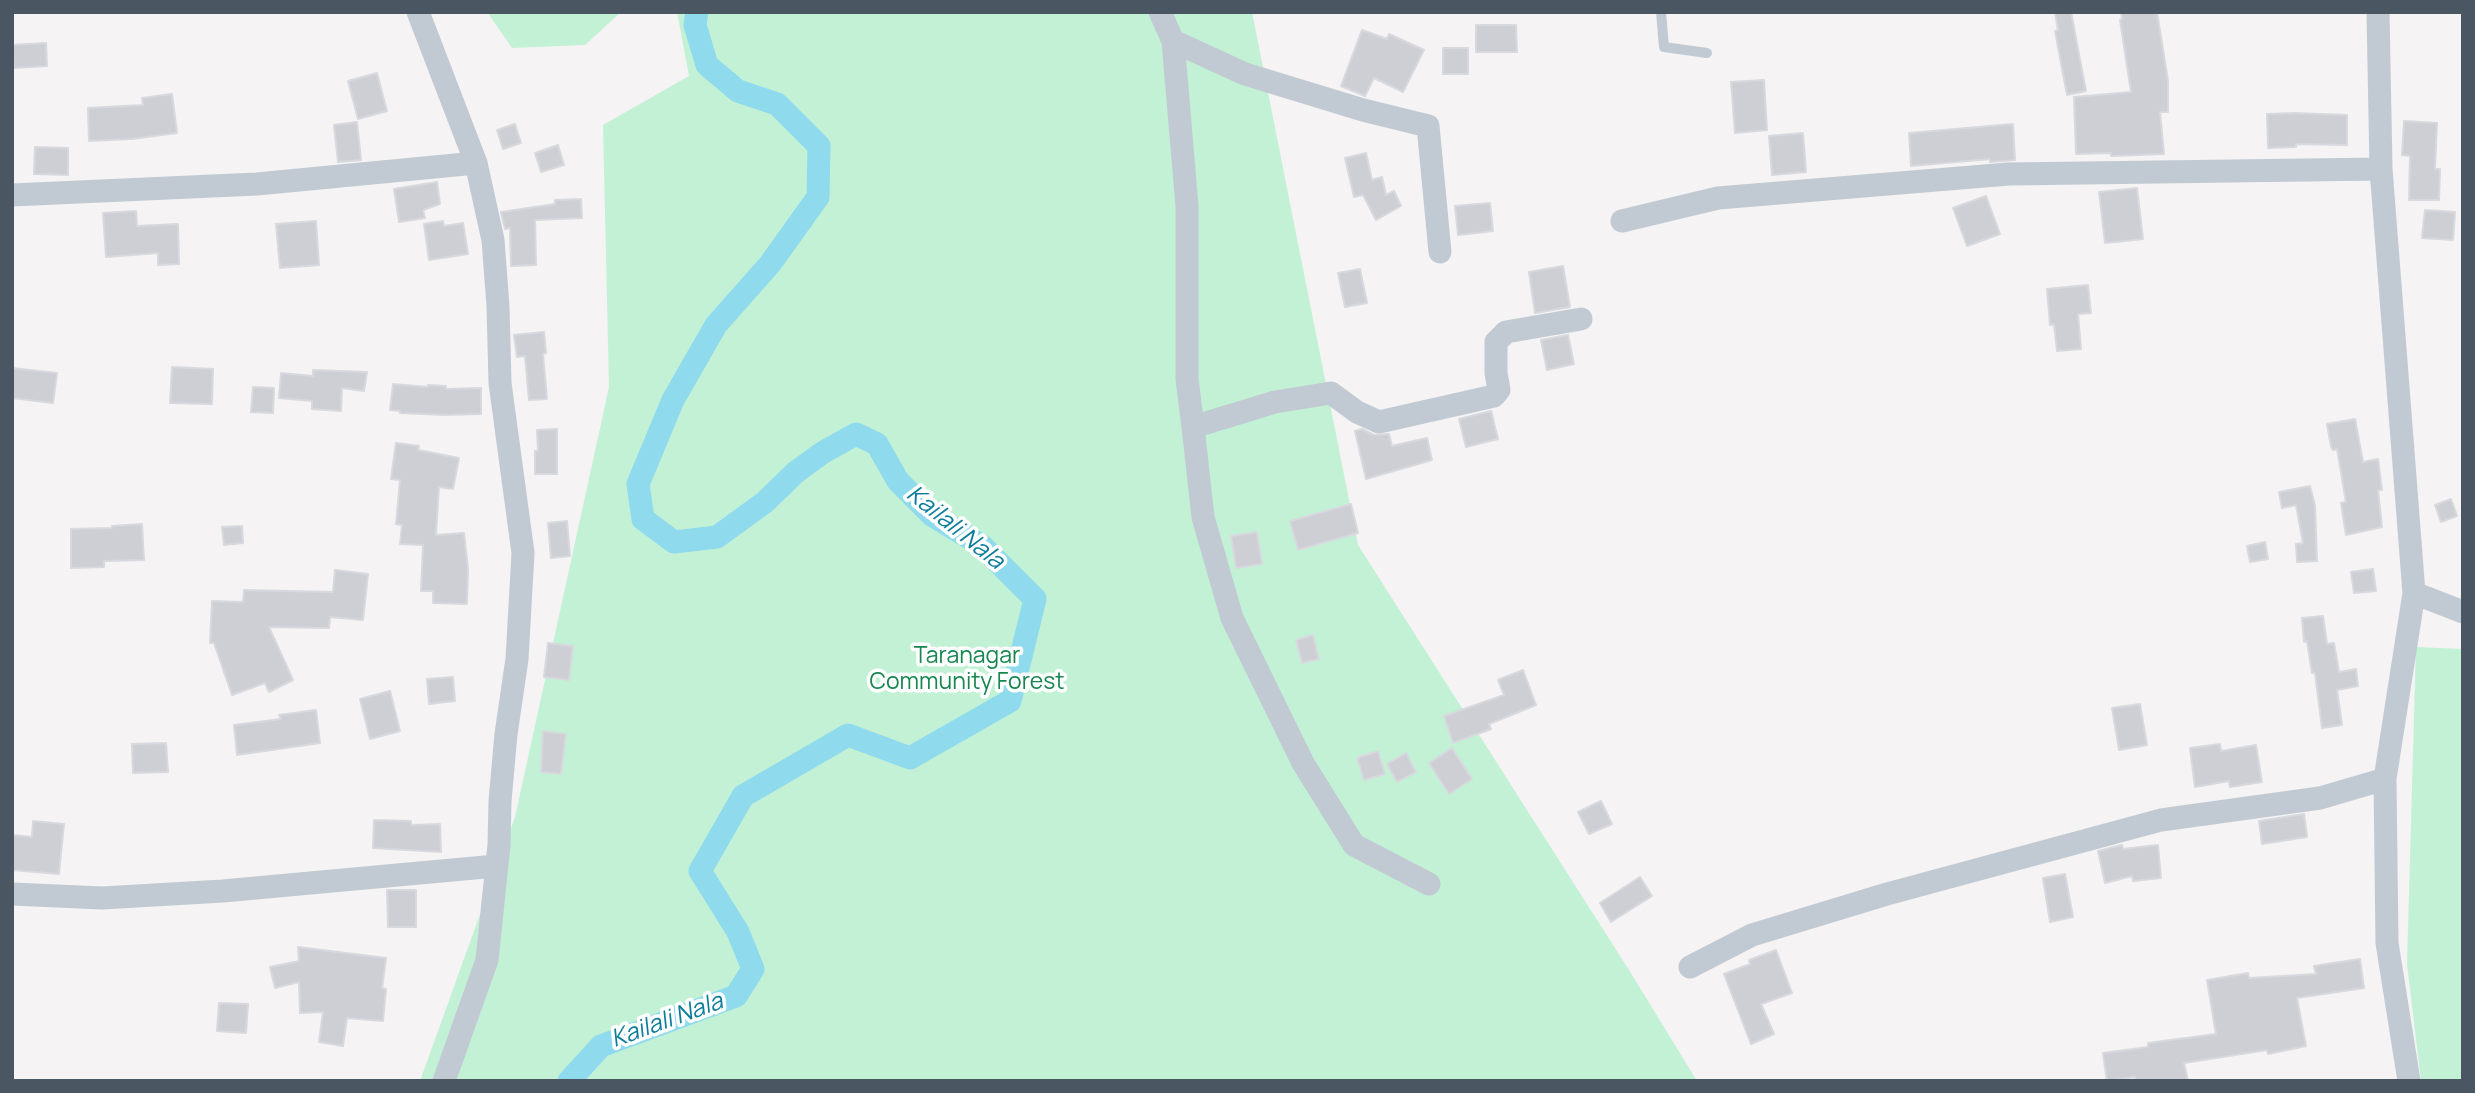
<!DOCTYPE html>
<style>
body{margin:0}
#map{position:relative;width:2475px;height:1093px;overflow:hidden;background:#f5f3f3;font-family:Manrope,sans-serif}
canvas{display:block}
.frame{position:absolute;inset:0;border:14px solid #4a5661;pointer-events:none}
</style>
<div id="map">
<canvas width="2475" height="1093"></canvas>
<div class="frame"></div>
</div>
<script>
const context = document.querySelector('canvas').getContext('2d');
context.lineJoin = 'round';
function fill(path, color) { context.fillStyle = color; context.fill(path, 'evenodd'); }
const poly = rows => new Path2D(rows.map(r => 'M' + r).join(''));
function trace(path, color, width, dash) { context.strokeStyle = color; context.lineWidth = width; context.lineCap = dash ? 'butt' : 'round'; context.setLineDash(dash || []); context.stroke(path); }
function write(font, color, halo, rows, align = 'center') {
  context.font = font + ' Manrope,sans-serif'; context.lineWidth = 7; context.setLineDash([]); context.textBaseline = 'middle'; context.strokeStyle = halo; context.fillStyle = color; for (const [text, x, y, turn = 0] of rows) {
    context.save(); context.translate(x, y); context.rotate((+turn || 0) * Math.PI / 180); context.textAlign = isNaN(turn) ? turn : align; if (halo) context.strokeText(text, 0, 0); context.fillText(text, 0, 0); context.restore();
  }
}
fill(poly([
 [487,12,621,12,585,45,512,48],
 [677,12,1252,12,1358,545,1629,970,1697,1081,420,1081,515,817,609,387,603,125,689,76],
 [2416,647,2463,649,2463,1081,2421,1081,2407,964]
]), '#c3f1d5');
trace(poly([
 [569,1081,601,1046,736,996,753,969,738,932,700,871,743,796,848,735,910,758,1010,701,1035,599,981,545,933,516,898,481,877,444,856,434,822,453,796,472,765,502,717,537,674,542,643,519,638,484,673,400,716,325,770,264,818,197,819,146,777,104,738,91,707,65,695,25,697,12]
]), '#90daee', 23);
const building = poly([
 [2055,12,2071,12,2086,91,2067,95,2055,31,2058,30,2055,12],
 [2121,12,2157,12,2168,81,2168,112,2160,112,2164,154,2111,156,2111,153,2076,154,2074,97,2131,92,2120,20,2122,19,2121,12],
 [1476,25,1516,25,1517,52,1476,52,1476,25],
 [1362,30,1387,39,1389,34,1424,50,1403,92,1374,78,1365,96,1341,86,1362,30],
 [46,43,47,66,14,68,12,45,46,43],
 [1443,48,1468,48,1468,74,1443,74,1443,48],
 [377,73,387,111,358,119,348,81,377,73],
 [1764,80,1767,130,1735,133,1731,82,1764,80],
 [172,94,177,133,132,139,89,141,88,108,143,105,142,98,172,94],
 [2295,113,2347,115,2347,145,2296,144,2296,147,2268,148,2267,114,2295,113],
 [2404,121,2437,123,2435,169,2440,169,2439,200,2409,200,2410,156,2402,155,2404,121],
 [357,122,361,160,338,162,334,125,357,122],
 [515,124,521,143,503,149,497,130,515,124],
 [2013,124,2015,160,1990,162,1990,159,1911,166,1909,133,2013,124],
 [1803,133,1806,172,1772,175,1769,136,1803,133],
 [558,145,564,165,541,172,535,153,558,145],
 [35,147,68,148,68,175,34,174,35,147],
 [1366,153,1372,180,1382,177,1386,195,1394,191,1401,206,1376,220,1363,195,1354,197,1345,158,1366,153],
 [437,182,440,204,423,210,425,218,399,222,394,189,437,182],
 [2137,188,2143,239,2105,243,2099,192,2137,188],
 [1986,196,2000,234,1967,246,1953,208,1986,196],
 [581,199,582,218,535,220,536,265,511,266,510,228,505,229,501,212,555,204,555,200,581,199],
 [1490,203,1493,231,1458,235,1455,206,1490,203],
 [2425,210,2455,212,2453,240,2422,238,2425,210],
 [136,211,137,226,178,224,179,264,158,265,158,253,106,257,103,213,136,211],
 [316,221,319,265,280,268,276,224,316,221],
 [443,221,444,226,463,223,468,254,429,260,424,224,443,221],
 [1563,266,1570,307,1535,313,1529,272,1563,266],
 [1360,269,1367,303,1345,307,1338,273,1360,269],
 [2088,285,2091,313,2078,314,2081,349,2057,351,2054,324,2050,325,2047,289,2088,285],
 [544,332,546,353,543,354,547,399,529,400,525,356,517,357,514,335,544,332],
 [1568,335,1574,364,1547,370,1541,340,1568,335],
 [172,367,213,369,212,404,170,403,172,367],
 [12,368,57,373,53,403,12,398,12,368],
 [313,370,367,372,364,391,342,388,341,411,312,409,312,401,279,398,281,373,313,376,313,370],
 [393,384,428,387,428,385,446,386,446,389,481,388,481,414,445,415,400,413,400,411,390,410,393,384],
 [253,387,274,388,273,413,251,412,253,387],
 [1491,411,1498,439,1466,447,1459,419,1491,411],
 [2355,419,2363,462,2378,459,2382,490,2378,490,2382,527,2346,535,2341,503,2346,502,2337,449,2333,450,2331,447,2327,424,2355,419],
 [557,429,557,474,535,474,535,451,538,451,537,430,557,429],
 [1362,429,1374,435,1389,434,1392,446,1427,438,1432,460,1366,479,1355,431,1362,429],
 [396,443,419,446,418,450,459,458,453,489,439,487,436,535,464,533,468,569,467,604,433,603,433,591,421,591,423,545,400,544,402,525,396,524,400,480,391,479,396,443],
 [2310,486,2315,506,2317,561,2297,562,2296,544,2303,543,2296,505,2282,508,2279,492,2310,486],
 [2451,499,2457,516,2441,522,2435,505,2451,499],
 [1351,504,1358,533,1298,550,1290,521,1351,504],
 [567,521,570,556,551,558,548,523,567,521],
 [142,524,144,560,104,561,104,567,71,568,71,529,112,528,112,526,142,524],
 [242,526,243,543,224,545,222,527,242,526],
 [1257,532,1262,564,1236,568,1231,536,1257,532],
 [2265,542,2268,559,2250,562,2247,546,2265,542],
 [2373,569,2376,591,2354,593,2351,572,2373,569],
 [335,570,368,574,363,620,330,617,329,628,269,627,293,680,269,692,265,683,232,695,214,643,210,643,212,601,243,602,244,590,333,592,335,570],
 [2323,616,2327,644,2334,643,2339,672,2356,669,2358,686,2337,690,2342,725,2322,728,2315,673,2312,673,2307,641,2304,642,2302,618,2323,616],
 [1313,635,1319,659,1302,663,1296,640,1313,635],
 [548,643,573,646,569,680,544,677,548,643],
 [1523,670,1536,705,1489,724,1491,729,1453,743,1444,716,1504,695,1498,680,1523,670],
 [453,677,455,701,429,704,427,679,453,677],
 [390,691,400,731,370,739,360,699,390,691],
 [2140,704,2147,745,2119,750,2112,708,2140,704],
 [316,710,320,743,237,755,234,725,281,719,279,715,316,710],
 [543,731,566,734,561,774,541,772,543,731],
 [166,743,168,772,133,773,132,744,166,743],
 [2220,744,2221,751,2256,745,2262,782,2230,787,2229,781,2195,787,2190,748,2220,744],
 [1452,748,1472,779,1449,794,1429,763,1452,748],
 [1378,751,1385,774,1364,780,1357,758,1378,751],
 [1406,753,1416,772,1397,782,1387,764,1406,753],
 [1601,801,1612,824,1589,834,1578,812,1601,801],
 [2304,814,2307,837,2262,844,2259,821,2304,814],
 [374,820,411,821,411,825,440,824,441,852,373,848,374,820],
 [33,821,64,824,59,874,12,870,12,835,32,837,33,821],
 [2122,845,2123,849,2158,845,2161,878,2133,881,2132,876,2105,883,2098,851,2122,845],
 [2065,874,2073,917,2050,922,2043,878,2065,874],
 [1640,877,1652,896,1611,922,1600,903,1640,877],
 [387,890,416,890,416,927,388,927,387,890],
 [298,947,386,958,382,988,386,989,383,1021,347,1018,343,1046,319,1042,323,1012,300,1013,299,982,275,988,270,967,299,961,298,947],
 [1776,950,1792,993,1761,1004,1774,1034,1751,1044,1724,974,1750,964,1749,960,1776,950],
 [2360,959,2364,988,2297,998,2306,1046,2268,1054,2267,1050,2184,1063,2188,1081,2136,1081,2135,1077,2107,1081,2103,1053,2148,1047,2148,1043,2216,1034,2207,980,2248,973,2249,978,2316,974,2314,966,2360,959],
 [219,1003,248,1004,246,1033,217,1031,219,1003]
]);
fill(building, '#cdcfd5');
trace(building, '#d7d9de', 2);
trace(poly([
 [1661,12,1664,47,1707,53]
]), '#c1cad2', 10);
trace(poly([
 [418,12,476,163,493,240,498,306,500,383,523,553,517,659,506,734,500,801,499,845,487,960,444,1081],
 [1160,12,1173,41,1187,206,1187,379,1193,427,1203,517,1232,618,1303,763,1354,845,1429,884],
 [2378,12,2381,169,2414,593,2385,779,2387,943,2409,1081],
 [1173,41,1245,74,1363,110,1428,126,1440,252],
 [12,195,257,184,476,163],
 [1622,221,1718,198,2009,174,2381,169],
 [1193,427,1275,402,1331,393,1357,412,1379,422,1494,396,1499,390,1496,373,1496,342,1506,332,1581,319],
 [2414,593,2463,612],
 [12,894,102,898,223,891,496,866],
 [1690,967,1752,935,1887,894,2161,820,2320,798,2385,779]
]), '#c1cad2', 23);
write('23px', '#17864f', '#fff', [
 ["Taranagar",967,657],
 ["Community Forest",967,683]
]);
write('italic 24px', '#0c7c9b', '#fff', [
 ["Kailali Nala",955,528,39],
 ["Kailali Nala",667,1021,-20]
]);
</script>
